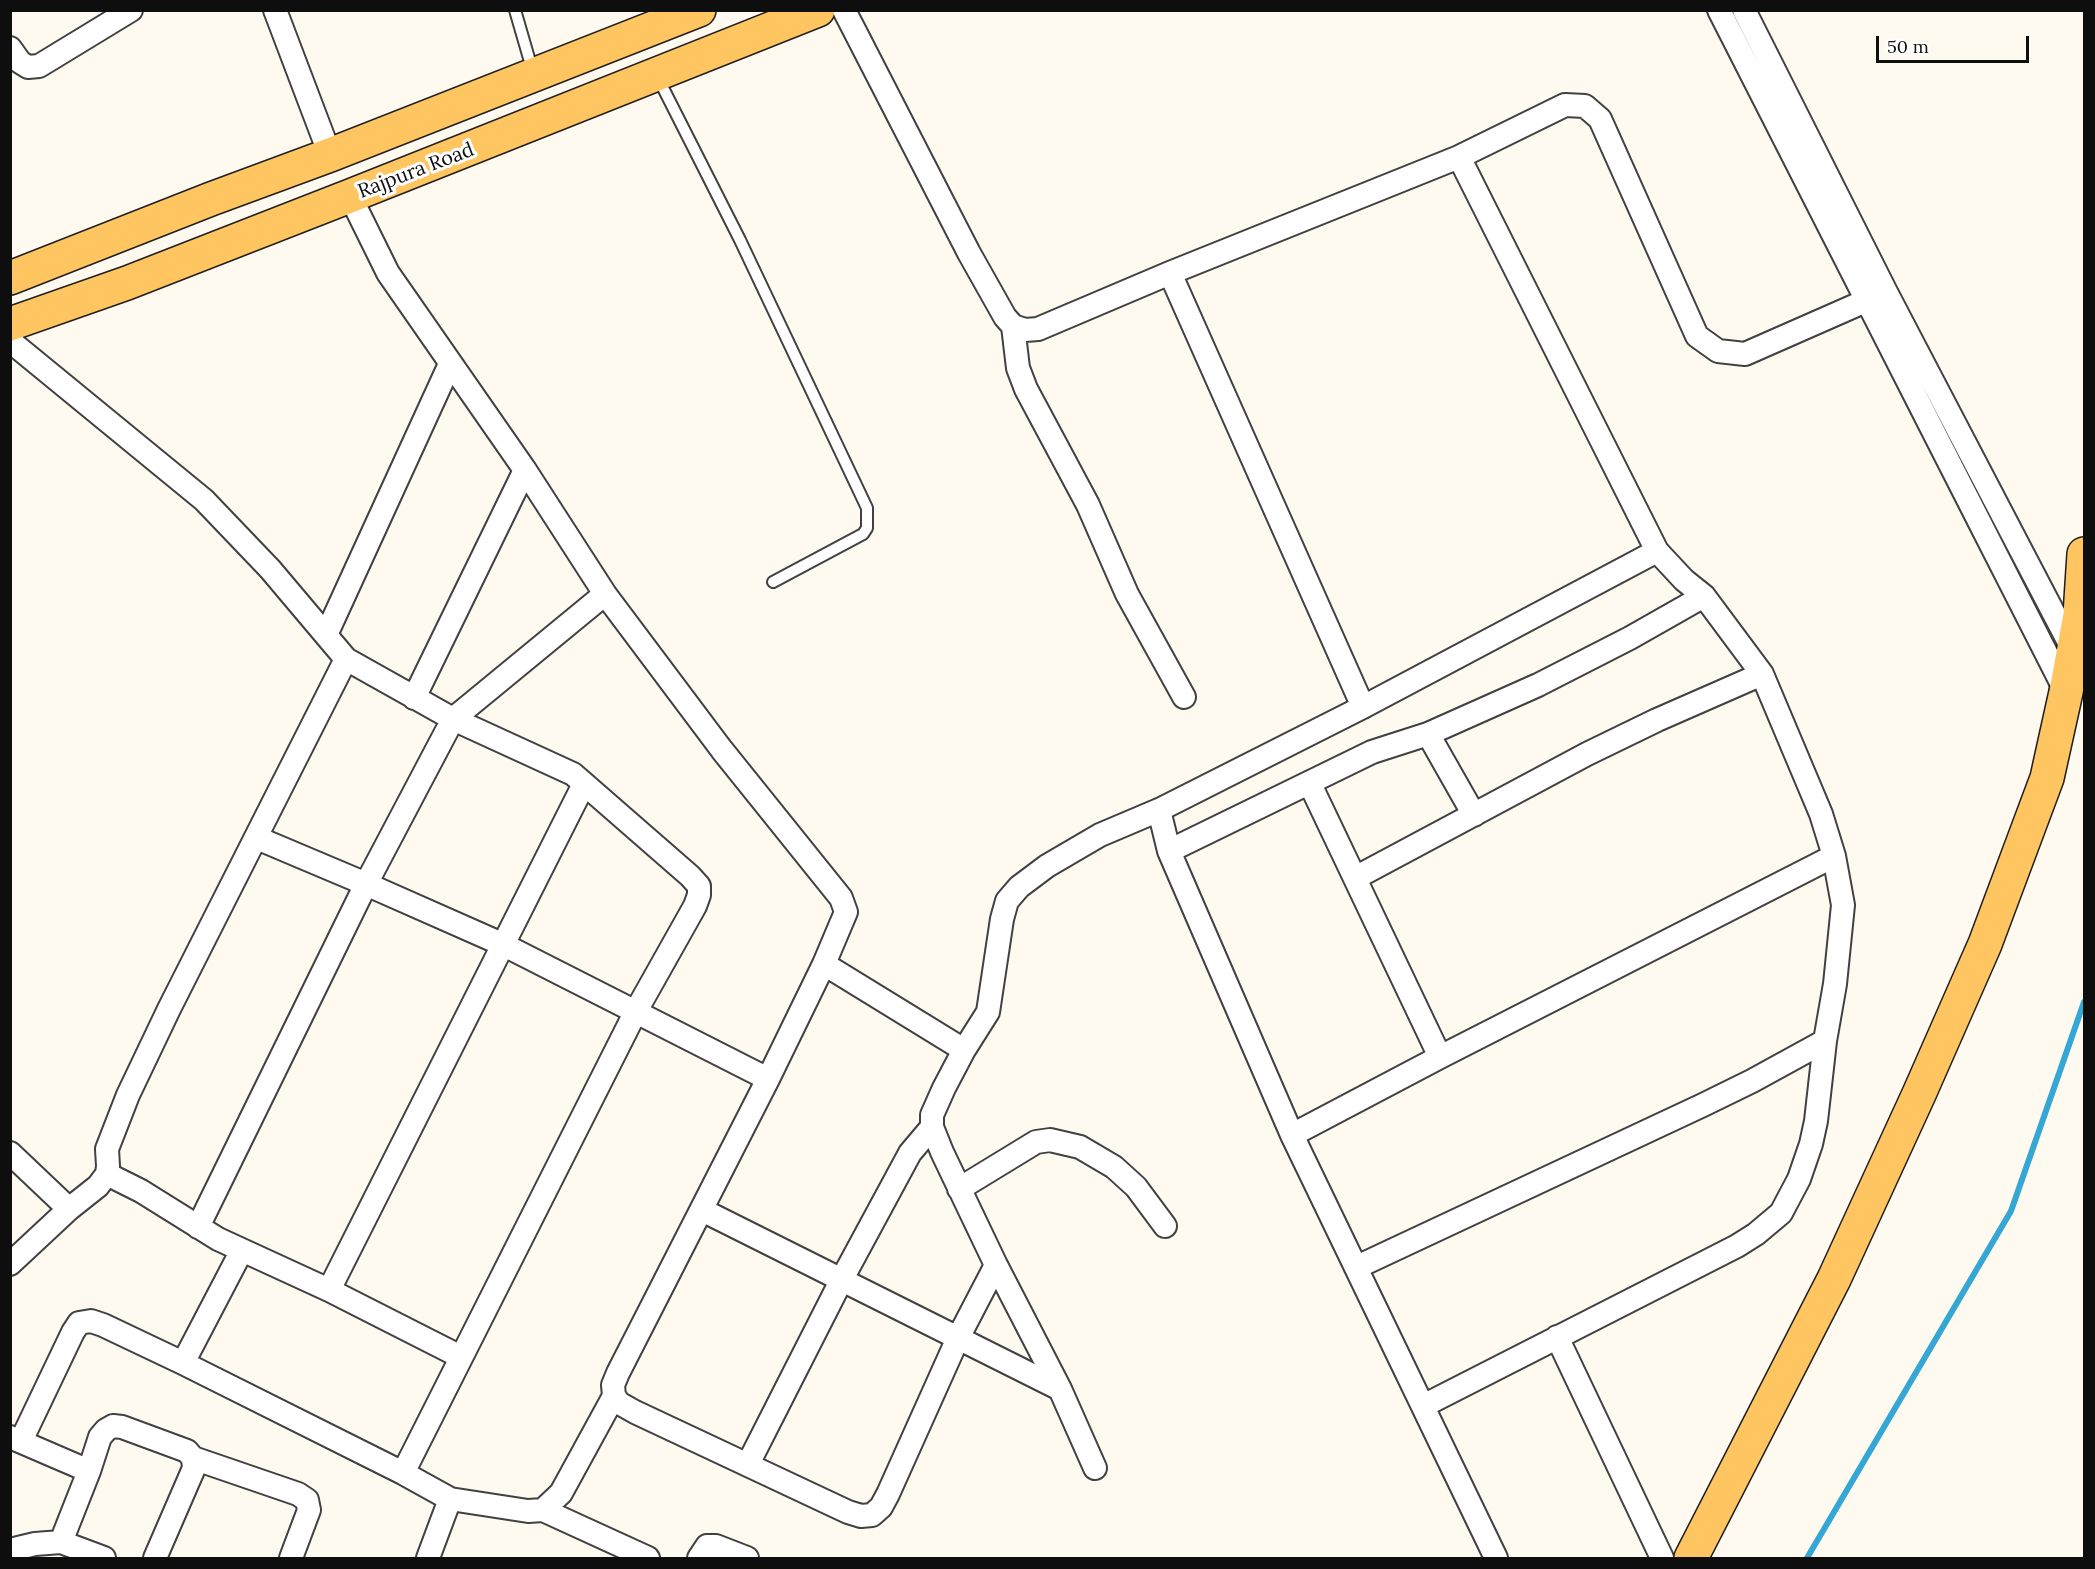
<!DOCTYPE html>
<style>
body{margin:0}
#map{position:relative;width:2095px;height:1569px;overflow:hidden;background:#fffaf0;font-family:Lora,serif}
canvas{display:block}
.frame{position:absolute;inset:0;border:12px solid #0e0e0e;pointer-events:none}
.scale{position:absolute;left:1876px;top:36px;width:153px;height:27px;box-sizing:border-box;border:3px solid #0e0e0e;border-top:0;padding-left:8px;font-size:18px;line-height:21px;white-space:nowrap;color:#0e0e0e;-webkit-text-stroke:4px #fff;paint-order:stroke}
</style>
<div id="map">
<canvas width="2095" height="1569"></canvas>
<div class="frame"></div>
<div class="scale">50 m</div>
</div>
<script>
const context = document.querySelector('canvas').getContext('2d');
context.lineJoin = 'round';
const poly = rows => new Path2D(rows.map(r => 'M' + r).join(''));
function trace(path, color, width, dash) { context.strokeStyle = color; context.lineWidth = width; context.lineCap = dash ? 'butt' : 'round'; context.setLineDash(dash || []); context.stroke(path); }
function write(font, color, halo, rows, align = 'center') {
  context.font = font + ' Lora,serif'; context.lineWidth = 6; context.setLineDash([]); context.textBaseline = 'middle'; context.strokeStyle = halo; context.fillStyle = color; for (const [text, x, y, turn = 0] of rows) {
    context.save(); context.translate(x, y); context.rotate((+turn || 0) * Math.PI / 180); context.textAlign = isNaN(turn) ? turn : align; if (halo) context.strokeText(text, 0, 0); context.fillText(text, 0, 0); context.restore();
  }
}
trace(poly([
 [1807,1558,2011,1211,2084,1002]
]), '#35a7d4', 6);
const service = poly([
 [515,10,533,72],
 [657,76,740,240,867,508,867,528,863,534,773,582]
]);
const minor = poly([
 [275,10,330,155],
 [844,10,969,253,1005,317,1013,326,1025,330,1038,329,1170,273,1459,157,1565,105,1585,106,1600,119,1697,336,1718,351,1745,354,1886,292],
 [1719,10,2066,692],
 [1744,10,1886,292,2073,650],
 [10,48,20,62,28,67,39,66,131,10],
 [350,196,388,273,525,470,605,594,722,750,841,898,846,912,824,964,768,1079,618,1373,613,1385,614,1396,619,1403,635,1412,848,1512,861,1516,872,1515,881,1507,888,1494,958,1338,996,1265],
 [1170,273,1363,707],
 [1013,326,1018,368,1026,389,1088,505,1127,594,1184,697],
 [10,341,204,500,270,569,346,659,453,719,573,774,690,876,699,886,699,895,695,906,636,1011,403,1473],
 [326,635,450,364],
 [414,698,525,470],
 [1428,734,1474,815],
 [1310,784,1440,1057],
 [1159,810,1169,851,1292,1135,1496,1558],
 [257,838,366,884,504,945,768,1079],
 [1169,851,1372,752,1428,734,1538,685,1630,638,1704,596],
 [1355,878,1587,754,1657,720,1762,674],
 [824,964,964,1050],
 [1292,1135,1440,1057,1834,856],
 [10,1153,69,1209],
 [107,1174,141,1191,218,1239,329,1290,461,1357],
 [959,1189,1036,1142,1050,1140,1080,1147,1114,1167,1136,1187,1165,1226],
 [702,1210,1060,1389],
 [198,1227,366,884,453,719,605,594],
 [10,1264,69,1209,98,1186,107,1174,108,1166,107,1149,128,1095,169,1009,346,659],
 [1357,1267,1703,1105,1752,1081,1825,1041],
 [329,1290,584,784],
 [1557,1337,1662,1558],
 [183,1363,242,1250],
 [1423,1406,1737,1246,1756,1234,1781,1213,1799,1179,1811,1144,1816,1121,1825,1041,1835,984,1843,905,1834,856,1821,814,1762,674,1704,596,1684,580,1657,551,1459,157],
 [10,1437,89,1471],
 [21,1441,73,1332,79,1323,91,1321,103,1325,183,1363,403,1473,450,1499,528,1511,543,1510,561,1493,614,1396],
 [193,1458,298,1494,307,1500,309,1510,291,1558],
 [748,1464,842,1279,910,1153,932,1127],
 [1095,1468,1060,1389,996,1265,942,1152,932,1127,932,1115,944,1088,964,1050,988,1012,1002,919,1007,901,1019,887,1047,866,1100,835,1159,810,1363,707,1657,551],
 [543,1510,648,1558],
 [61,1542,89,1471,100,1437,106,1430,113,1426,122,1427,187,1451,193,1458,194,1468,155,1558],
 [10,1550,35,1544,61,1542,104,1558],
 [428,1558,450,1499],
 [699,1558,707,1546,716,1546,747,1558]
]);
const primary = poly([
 [10,278,211,199,330,155,699,10],
 [10,324,127,283,350,196,818,10],
 [1691,1558,1834,1279,1919,1094,1985,944,2047,778,2066,692,2080,615,2084,554]
]);
trace(service, '#414141', 14);
trace(minor, '#414141', 26);
trace(primary, '#1f1f1f', 36);
trace(service, '#fff', 10);
trace(minor, '#fff', 22);
trace(primary, '#fec561', 33);
write('20px', '#0e0e0e', '#fff', [
 ["Rajpura Road",416,171,-21]
]);
</script>
